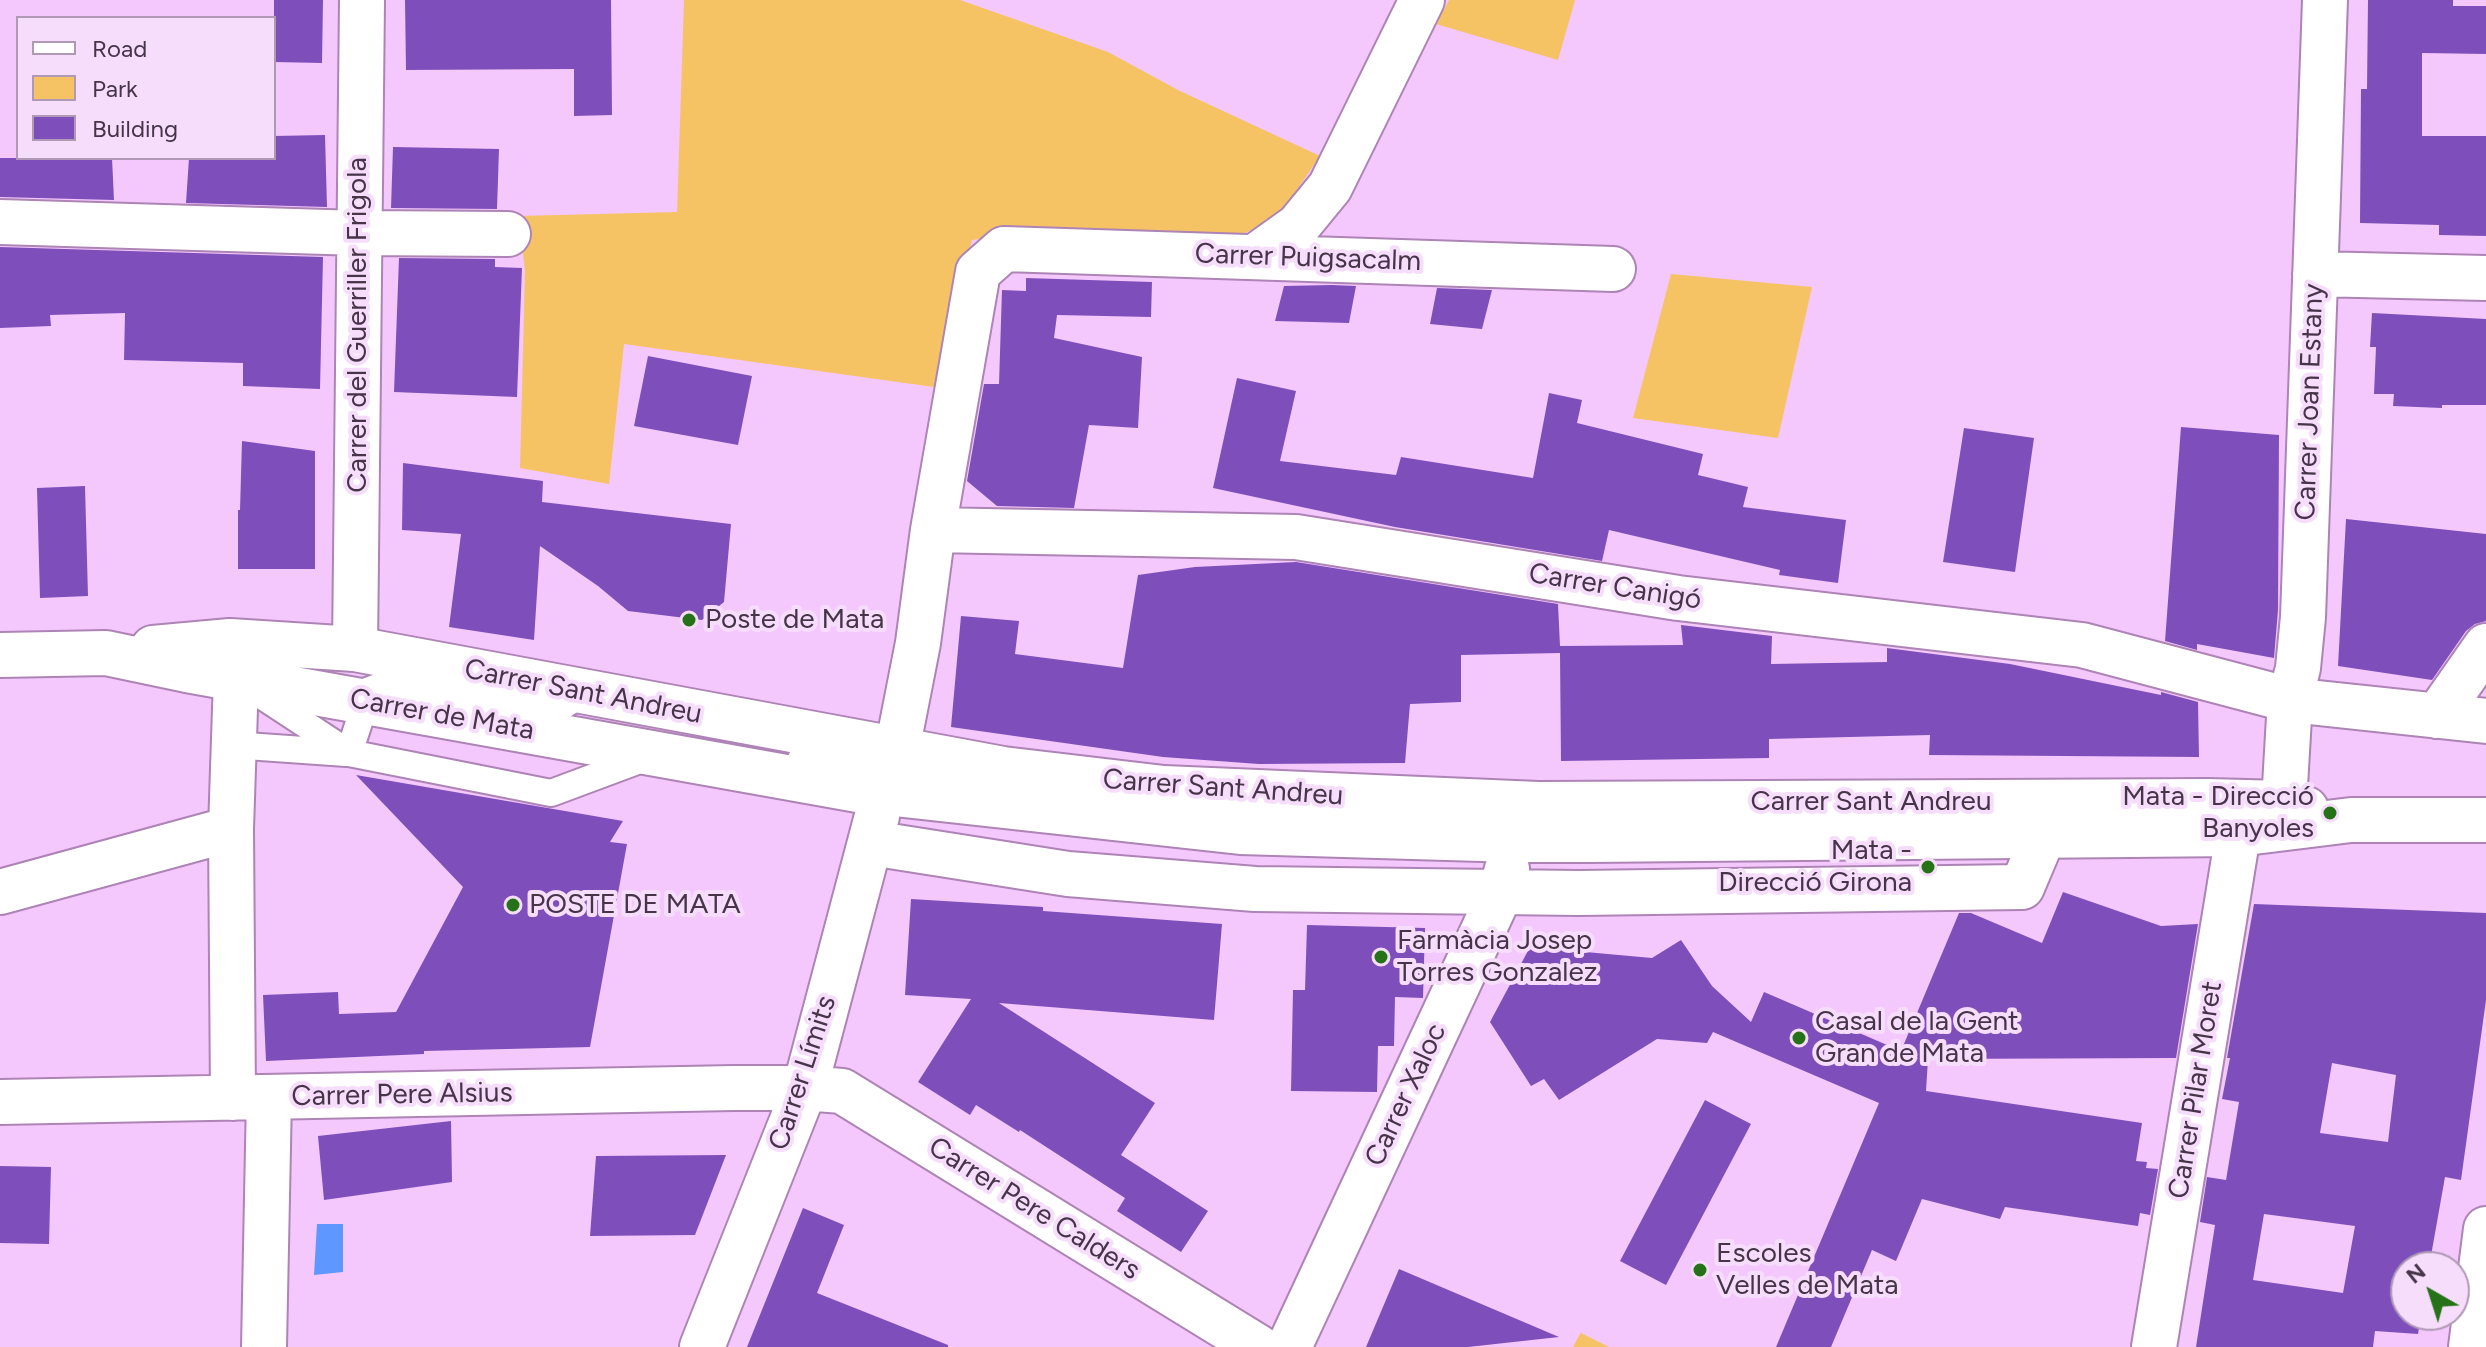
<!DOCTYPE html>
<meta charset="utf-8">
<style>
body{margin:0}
#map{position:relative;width:2486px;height:1347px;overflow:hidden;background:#f4c8fc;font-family:Figtree,sans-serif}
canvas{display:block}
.legend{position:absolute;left:16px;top:16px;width:260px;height:144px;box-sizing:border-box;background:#f7ddfc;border:2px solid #b099b4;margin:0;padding:10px 14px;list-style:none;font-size:24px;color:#463449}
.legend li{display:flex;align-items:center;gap:16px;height:40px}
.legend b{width:40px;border:2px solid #b099b4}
.north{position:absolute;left:2390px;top:1251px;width:80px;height:80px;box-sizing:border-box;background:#f7ddfc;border:2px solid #b099b4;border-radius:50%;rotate:321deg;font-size:22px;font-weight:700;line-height:32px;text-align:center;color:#463449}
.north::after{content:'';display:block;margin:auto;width:28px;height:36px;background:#257218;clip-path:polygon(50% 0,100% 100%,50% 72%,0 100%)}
</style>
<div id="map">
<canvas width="2486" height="1347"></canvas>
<ul class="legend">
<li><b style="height:10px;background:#fff"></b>Road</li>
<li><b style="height:22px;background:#f6c364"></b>Park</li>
<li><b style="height:22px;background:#7e4fbb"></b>Building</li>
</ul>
<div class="north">N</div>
</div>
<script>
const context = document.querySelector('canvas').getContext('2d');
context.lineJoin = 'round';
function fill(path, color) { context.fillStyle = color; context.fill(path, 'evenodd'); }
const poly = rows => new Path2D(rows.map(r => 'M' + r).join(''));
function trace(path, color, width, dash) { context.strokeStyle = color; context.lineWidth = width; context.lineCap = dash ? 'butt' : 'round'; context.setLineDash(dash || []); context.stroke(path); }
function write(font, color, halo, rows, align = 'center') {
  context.font = font + ' Figtree,sans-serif'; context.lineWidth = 8; context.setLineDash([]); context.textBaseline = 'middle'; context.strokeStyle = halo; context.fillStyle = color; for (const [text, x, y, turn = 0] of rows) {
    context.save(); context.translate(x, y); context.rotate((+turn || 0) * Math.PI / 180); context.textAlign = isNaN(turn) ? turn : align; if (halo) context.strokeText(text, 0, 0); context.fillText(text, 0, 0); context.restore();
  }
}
fill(poly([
 [684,0,960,0,1108,52,1178,90,1320,156,1279,216,1241,235,1024,233,972,240,934,387,624,344,609,484,520,468,525,271,519,216,677,212],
 [1449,0,1575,0,1558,60,1436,24],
 [1671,274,1812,287,1778,438,1633,418],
 [1581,1332,1581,1333,1609,1347,1573,1347]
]), '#f6c364');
fill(poly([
 [317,1224,343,1224,343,1272,314,1275]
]), '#5d97ff');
fill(poly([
 [274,0,323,0,322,63,274,62],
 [405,0,611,0,612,115,574,116,574,69,406,70],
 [2368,0,2453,0,2453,6,2486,6,2486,54,2422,53,2422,136,2486,136,2486,236,2439,235,2439,225,2360,223,2361,89,2367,89],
 [325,135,327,207,186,203,189,158,274,158,274,136],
 [393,147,499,149,497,209,391,208],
 [0,158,112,158,114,200,0,197],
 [0,247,323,257,320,389,243,386,243,363,124,360,125,313,50,315,51,326,0,328],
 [399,258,495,259,495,267,522,268,517,397,394,392],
 [1026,278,1152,282,1151,317,1057,315,1054,338,1142,357,1138,428,1089,425,1074,508,997,506,967,481,984,384,999,384,1002,290,1026,291],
 [1332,285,1356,286,1349,323,1275,321,1284,286],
 [1437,288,1492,290,1482,329,1430,324],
 [2372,313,2486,319,2486,405,2442,405,2442,408,2393,406,2394,394,2374,394,2376,347,2370,347],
 [648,356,752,376,738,445,634,426],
 [1237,378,1296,391,1280,461,1396,475,1401,457,1533,478,1549,393,1582,400,1577,423,1703,454,1698,475,1748,487,1743,507,1846,520,1838,583,1779,575,1780,570,1609,530,1602,561,1395,527,1213,488],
 [2181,427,2279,435,2278,610,2274,658,2197,644,2197,650,2165,641],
 [1964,428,2034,438,2015,572,1943,562],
 [242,441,315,451,315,569,238,569,238,510,240,510],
 [403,463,543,481,542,502,731,524,724,602,702,620,628,611,598,586,540,546,534,640,449,627,461,534,402,530],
 [85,486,88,596,40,598,37,488],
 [2346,519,2486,534,2486,621,2475,624,2466,631,2432,680,2338,666],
 [1296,562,1558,604,1560,646,1683,645,1681,625,1772,636,1771,664,1887,662,1887,648,2010,664,2161,695,2161,692,2198,702,2199,757,1929,755,1930,735,1769,739,1769,758,1561,761,1560,653,1461,655,1461,702,1410,704,1405,763,1259,764,1163,757,951,727,961,616,1019,621,1015,654,1123,668,1138,575,1195,567],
 [356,775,623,821,610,842,627,844,590,1047,424,1051,424,1054,266,1061,263,995,338,992,339,1014,396,1012,463,887],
 [2063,892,2161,926,2198,924,2176,1058,1928,1059,1926,1091,2142,1123,2136,1161,2147,1162,2146,1168,2158,1169,2150,1215,2140,1213,2138,1226,2005,1207,2000,1219,1922,1199,1896,1261,1872,1250,1831,1347,1776,1347,1879,1103,1713,1032,1707,1043,1657,1039,1559,1100,1544,1079,1531,1086,1490,1022,1530,947,1652,958,1681,940,1712,986,1751,1022,1764,992,1901,1051,1959,913,1971,913,2042,943],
 [911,899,1043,907,1043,911,1222,924,1214,1020,999,1003,1155,1103,1121,1155,1208,1211,1181,1252,1117,1211,1125,1198,1020,1130,1019,1132,976,1105,970,1115,918,1082,971,999,905,995],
 [2254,904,2486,913,2486,1000,2461,1180,2445,1177,2429,1267,2406,1267,2406,1315,2421,1315,2418,1334,2375,1331,2373,1347,2196,1347,2215,1225,2200,1222,2207,1177,2226,1180,2239,1102,2222,1099,2230,1058,2227,1058],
 [2332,1063,2396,1075,2388,1142,2320,1133],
 [2264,1214,2355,1226,2343,1293,2253,1280],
 [1307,925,1425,928,1423,998,1395,997,1394,1046,1378,1046,1377,1092,1291,1091,1293,990,1305,990],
 [1705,1100,1751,1124,1666,1285,1620,1261],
 [451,1121,452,1182,324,1200,318,1136],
 [726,1155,695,1235,590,1236,596,1156],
 [0,1166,51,1167,49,1244,0,1243],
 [803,1208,844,1225,817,1293,948,1345,948,1347,747,1347],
 [1399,1269,1559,1337,1468,1347,1366,1347]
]), '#7e4fbb');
const service = poly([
 [256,692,349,753],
 [366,701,349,753,551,793,645,758],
 [232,745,346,753]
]);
const minor = poly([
 [0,222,359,233,508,234],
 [1256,256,1298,226,1330,187,1422,0],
 [2315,274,2486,278],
 [933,530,1296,537,1678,598,2082,645,2290,700,2486,721],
 [355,649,362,0],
 [366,701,408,685,538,711,571,690],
 [2437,716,2486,646],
 [809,763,864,772,897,750,918,643,933,530,978,272,1004,249,1613,269],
 [2249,816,2284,803,2290,700,2298,668,2303,617,2325,0],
 [871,843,1068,874,1255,889,1579,893,2022,887,2044,835],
 [0,892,231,829],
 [233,1098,231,829,236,678],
 [0,1102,734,1088,805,1088,842,1091,1258,1347],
 [264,1347,269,1097],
 [702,1347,805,1088,877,816],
 [1289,1347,1501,892,1507,869],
 [2154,1347,2228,896,2238,834,2244,818],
 [2471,1347,2486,1229]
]);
const secondary = poly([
 [153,648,230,641,355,649,1003,769,1164,788,1538,804,2208,801,2284,803,2306,809],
 [0,655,106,653,187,670,858,790,1240,832,1516,840,1589,840,2238,834,2351,820,2486,820]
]);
trace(service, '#ad84b5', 30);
trace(minor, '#ad84b5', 48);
trace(secondary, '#ad84b5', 48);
trace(service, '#fff', 26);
trace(minor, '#fff', 44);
trace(secondary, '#fff', 44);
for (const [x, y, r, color] of [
 [689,620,8,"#257218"],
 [2330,813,8,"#257218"],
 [1928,867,8,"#257218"],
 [513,905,8,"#257218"],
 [1381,957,8,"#257218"],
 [1799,1038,8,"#257218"],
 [1700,1270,8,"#257218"]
]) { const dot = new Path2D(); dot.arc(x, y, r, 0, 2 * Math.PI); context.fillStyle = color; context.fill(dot); trace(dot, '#f7ddfc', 3); }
write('28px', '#463449', '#f7ddfc', [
 ["Carrer Puigsacalm",1308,258,2],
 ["Carrer del Guerriller Frigola",358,325,-90],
 ["Carrer Joan Estany",2310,402,-88],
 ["Carrer Canigó",1615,587,9],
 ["Carrer Sant Andreu",583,692,11],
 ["Carrer de Mata",442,715,10],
 ["Carrer Sant Andreu",1223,788,4],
 ["Carrer Sant Andreu",1871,802],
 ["Carrer Límits",803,1073,-72],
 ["Carrer Pilar Moret",2196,1090,-81],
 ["Carrer Pere Alsius",402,1095,-1],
 ["Carrer Xaloc",1406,1095,-65],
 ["Carrer Pere Calders",1034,1209,32]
]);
write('28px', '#463449', '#f7ddfc', [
 ["Poste de Mata",705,620],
 ["Mata - Direcció",2314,797,"right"],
 ["Banyoles",2314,829,"right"],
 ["Mata -",1912,851,"right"],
 ["Direcció Girona",1912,883,"right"],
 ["POSTE DE MATA",529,905],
 ["Farmàcia Josep",1397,941],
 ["Torres Gonzalez",1397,973],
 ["Casal de la Gent",1815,1022],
 ["Gran de Mata",1815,1054],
 ["Escoles",1716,1254],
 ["Velles de Mata",1716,1286]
], 'left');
</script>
